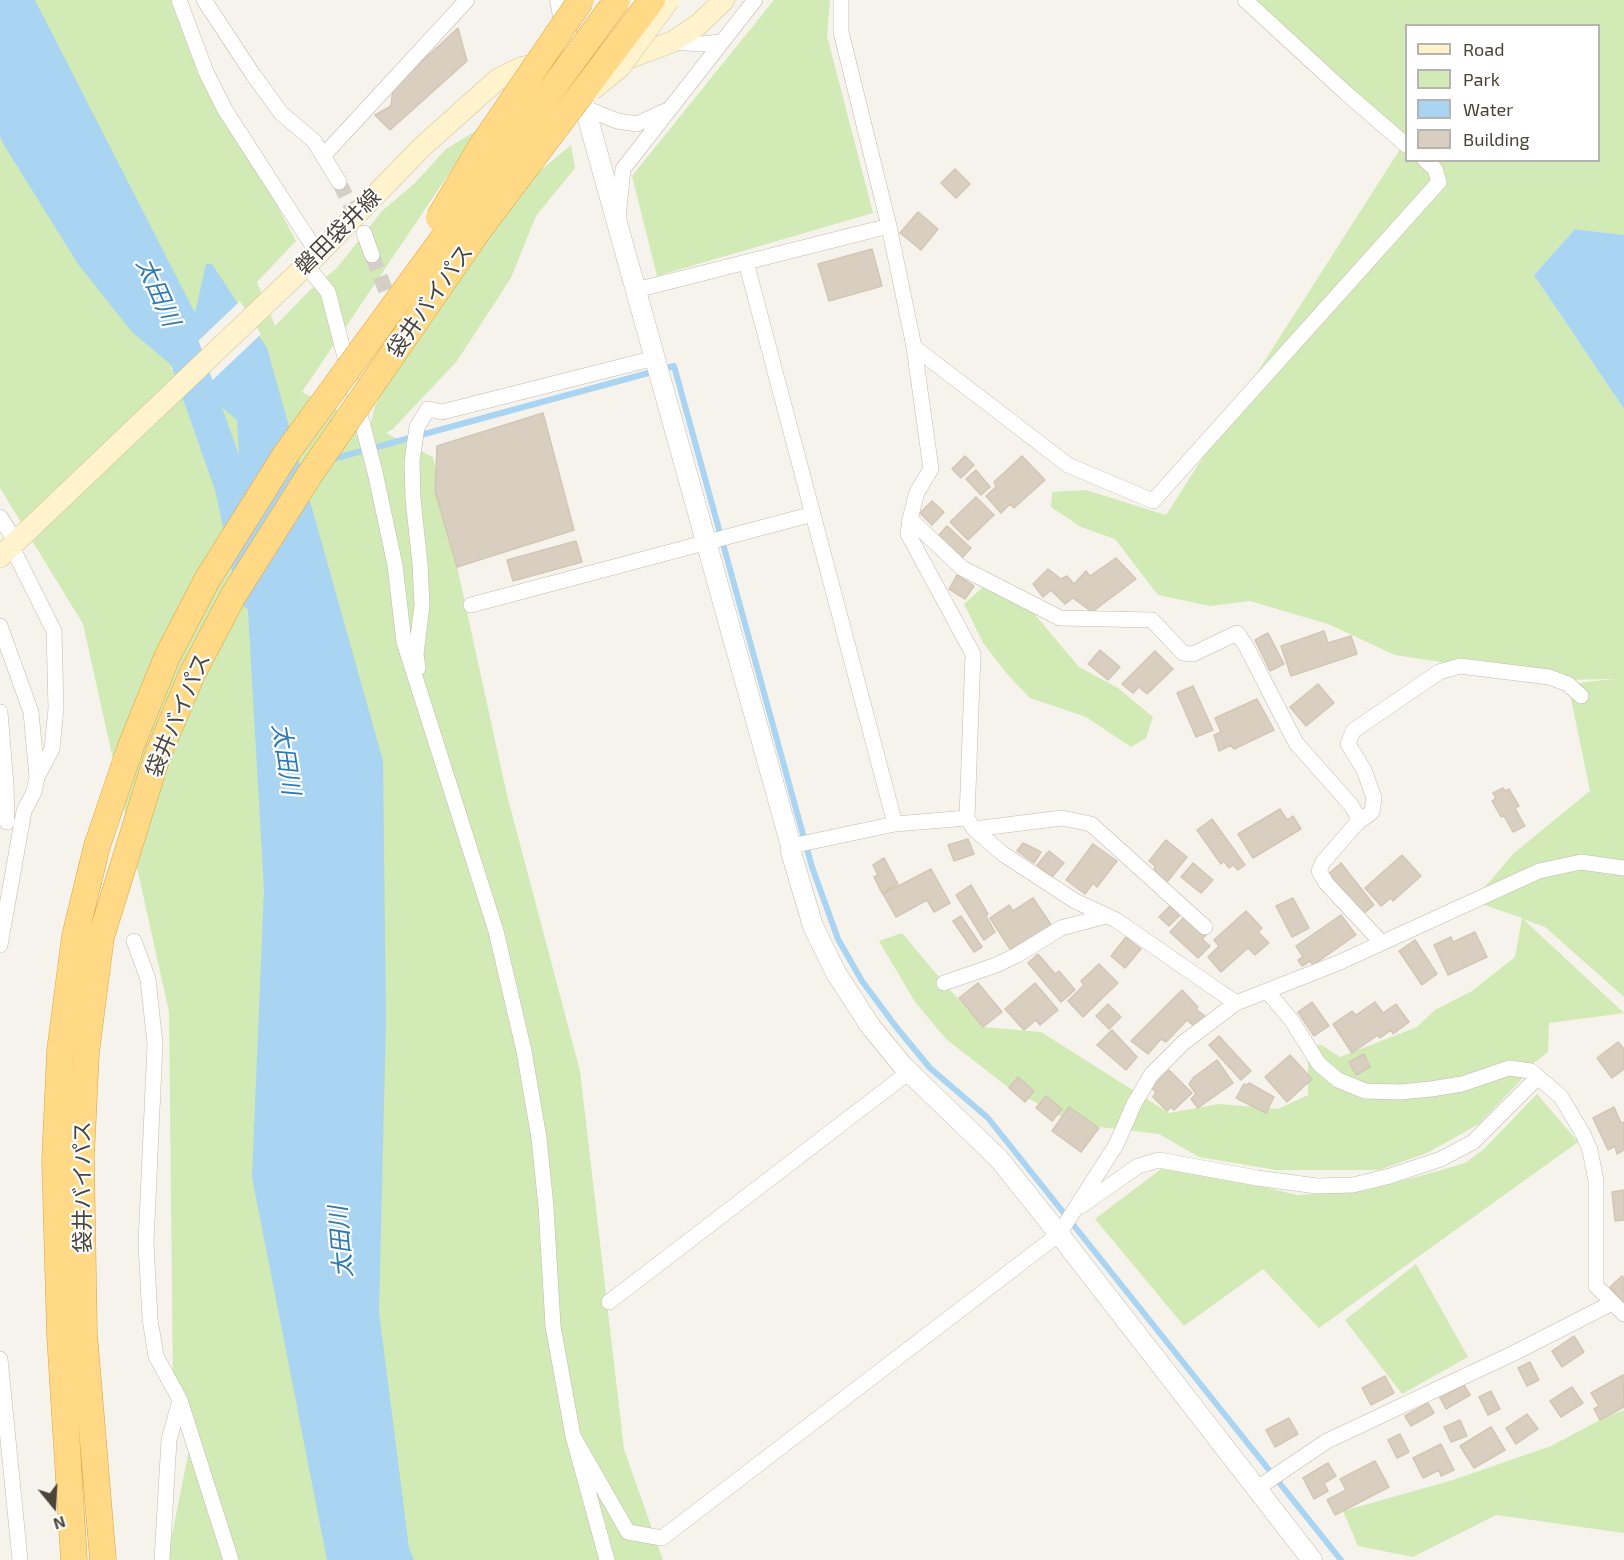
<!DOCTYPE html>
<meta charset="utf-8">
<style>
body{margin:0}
#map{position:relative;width:1624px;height:1560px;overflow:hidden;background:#f6f3ec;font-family:"Exo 2",sans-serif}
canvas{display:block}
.legend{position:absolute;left:1405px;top:24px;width:195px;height:138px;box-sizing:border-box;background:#fff;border:2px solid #b7b4b0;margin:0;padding:8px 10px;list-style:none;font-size:18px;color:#4b4439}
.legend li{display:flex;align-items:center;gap:12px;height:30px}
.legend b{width:30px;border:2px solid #b7b4b0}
.north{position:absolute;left:24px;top:1476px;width:60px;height:60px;-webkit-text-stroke:4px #fff;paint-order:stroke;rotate:162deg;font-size:16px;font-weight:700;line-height:24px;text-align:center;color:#4b4439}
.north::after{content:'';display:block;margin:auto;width:21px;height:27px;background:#4b4439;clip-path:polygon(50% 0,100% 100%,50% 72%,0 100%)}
</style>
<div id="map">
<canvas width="1624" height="1560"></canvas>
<ul class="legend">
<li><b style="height:8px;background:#fff3cd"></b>Road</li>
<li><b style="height:16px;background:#d2eab5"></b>Park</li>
<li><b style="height:16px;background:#a9d4f2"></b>Water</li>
<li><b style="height:16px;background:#d8cfc1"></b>Building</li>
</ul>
<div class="north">N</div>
</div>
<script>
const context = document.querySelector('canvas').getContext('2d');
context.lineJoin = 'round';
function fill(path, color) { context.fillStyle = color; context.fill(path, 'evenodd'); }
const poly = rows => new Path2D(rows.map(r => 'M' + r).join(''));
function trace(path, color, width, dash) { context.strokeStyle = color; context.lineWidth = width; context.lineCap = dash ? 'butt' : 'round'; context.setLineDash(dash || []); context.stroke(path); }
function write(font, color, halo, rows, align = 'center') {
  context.font = font + ' "Exo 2","Noto Sans JP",sans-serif'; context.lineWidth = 4.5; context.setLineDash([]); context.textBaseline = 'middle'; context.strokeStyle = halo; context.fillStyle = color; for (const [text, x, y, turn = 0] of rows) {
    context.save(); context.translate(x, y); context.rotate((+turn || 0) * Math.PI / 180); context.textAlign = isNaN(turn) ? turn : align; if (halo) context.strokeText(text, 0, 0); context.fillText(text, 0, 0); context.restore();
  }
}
fill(poly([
 [0,0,179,0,206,72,296,241,257,282,275,326,310,290,336,269,382,211,415,183,446,149,479,129,302,392,370,426,375,406,407,346,516,191,571,145,575,168,536,216,511,278,457,361,393,429,386,433,433,457,507,795,580,1071,624,1449,663,1560,167,1560,191,1440,173,1387,169,1012,83,624,0,488],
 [774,0,830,0,827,36,873,213,657,276,632,176],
 [1246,0,1624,0,1624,235,1575,229,1534,275,1624,409,1624,997,1545,927,1523,919,1624,1013,1549,1023,1548,1052,1535,1062,1521,1080,1479,1124,1427,1153,1379,1170,1276,1170,1199,1157,1159,1134,1075,1124,1009,1088,946,1039,915,1002,879,941,902,933,944,983,983,1027,1041,1032,1169,1113,1219,1104,1278,1109,1308,1095,1308,1046,1322,1045,1340,1057,1417,1027,1435,1010,1472,991,1515,957,1522,918,1473,901,1514,853,1590,791,1568,684,1614,679,1558,680,1395,655,1328,624,1250,601,1210,606,1158,595,1115,539,1081,527,1051,507,1052,492,1086,490,1166,515,1406,140,1406,160,1598,160,1598,26,1406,26,1406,131,1400,139],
 [982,588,1020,597,1079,667,1118,688,1153,717,1146,738,1131,747,1086,717,1030,698,1008,675,983,643,964,604],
 [1537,1094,1578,1142,1319,1328,1263,1269,1184,1326,1095,1219,1161,1169,1206,1173,1297,1195,1364,1191,1431,1173,1465,1163,1484,1149],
 [1416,1264,1468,1357,1402,1394,1345,1320],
 [1624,1410,1624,1533,1496,1515,1413,1557,1358,1546,1343,1511,1453,1480,1551,1446,1600,1420]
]), '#d2eab5');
fill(poly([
 [0,0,35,0,195,313,206,264,212,264,267,348,383,761,386,1021,379,1312,409,1548,414,1560,327,1560,252,1177,264,890,237,420,132,332,78,264,4,145,0,136],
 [1575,229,1624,235,1624,409,1534,275]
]), '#a9d4f2');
fill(poly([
 [240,301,261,334,199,393,170,368]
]), '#f6f3ec');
trace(poly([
 [329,460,674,366,812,867,838,939,862,981,897,1028,930,1068,988,1118,1341,1560],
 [232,487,247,483]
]), '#a9d4f2', 6);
trace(poly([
 [181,342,232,487,254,593]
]), '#a9d4f2', 34);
const building = poly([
 [458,28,467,61,390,130,375,115,391,106,393,88,458,28],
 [955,169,970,184,956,198,941,183,955,169],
 [918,212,938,229,921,250,900,233,918,212],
 [872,249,882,286,829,301,818,264,872,249],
 [543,413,574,530,457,567,435,491,437,446,543,413],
 [965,456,974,465,961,478,952,469,965,456],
 [1022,456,1045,480,1014,508,1010,504,1001,513,986,496,996,487,994,482,1022,456],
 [976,470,990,487,981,495,966,479,976,470],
 [976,497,994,515,968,540,950,522,976,497],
 [932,501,944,512,932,525,920,513,932,501],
 [947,526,971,548,962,558,938,536,947,526],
 [576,541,582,562,513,581,507,560,576,541],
 [1116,558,1136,579,1092,612,1073,598,1065,604,1051,590,1043,597,1033,584,1048,569,1061,579,1067,576,1074,584,1086,571,1090,576,1116,558],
 [957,575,974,586,965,599,949,589,957,575],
 [1324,631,1328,643,1351,636,1357,654,1291,676,1281,646,1324,631],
 [1268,633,1284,664,1270,671,1255,640,1268,633],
 [1100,650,1120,667,1108,680,1088,664,1100,650],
 [1155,651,1173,669,1147,694,1139,687,1133,693,1122,684,1155,651],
 [1318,684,1334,703,1306,726,1290,707,1318,684],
 [1193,686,1213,730,1196,737,1177,693,1193,686],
 [1257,699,1274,730,1234,749,1231,745,1219,751,1214,735,1221,732,1215,718,1257,699],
 [1503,788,1505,791,1509,789,1519,806,1515,808,1525,826,1513,832,1504,816,1501,817,1492,801,1496,798,1493,793,1503,788],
 [1280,809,1287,820,1293,816,1301,829,1253,858,1238,834,1280,809],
 [1212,819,1245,865,1238,870,1233,865,1229,868,1224,861,1221,864,1197,830,1212,819],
 [968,839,974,854,954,861,948,845,968,839],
 [1166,840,1187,857,1167,882,1154,871,1155,866,1149,861,1166,840],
 [1023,843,1041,852,1034,863,1017,851,1023,843],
 [1093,844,1117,861,1097,887,1093,883,1085,894,1066,880,1093,844],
 [1049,851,1064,863,1052,877,1037,865,1049,851],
 [1402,855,1421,876,1393,901,1391,898,1381,906,1365,888,1402,855],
 [884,858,898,884,882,893,874,877,878,875,873,865,884,858],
 [1193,863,1213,880,1201,893,1181,877,1193,863],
 [1341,863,1374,905,1363,914,1326,876,1341,863],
 [931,869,950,903,934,912,927,900,896,917,883,894,931,869],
 [971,885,988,914,986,916,995,932,984,940,956,895,971,885],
 [1033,898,1052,926,1012,952,990,918,1009,905,1013,911,1033,898],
 [1293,898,1309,928,1292,937,1276,906,1293,898],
 [1171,905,1181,914,1169,926,1159,917,1171,905],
 [1246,911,1262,928,1258,932,1269,943,1255,955,1248,948,1221,972,1208,957,1219,946,1214,940,1246,911],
 [1186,915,1207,934,1202,939,1210,946,1198,958,1170,932,1186,915],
 [1341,915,1356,935,1313,965,1310,961,1302,966,1298,960,1303,957,1296,946,1341,915],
 [961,916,982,947,974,952,953,921,961,916],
 [1475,932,1487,957,1448,975,1434,945,1451,937,1453,942,1475,932],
 [1126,937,1141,949,1125,968,1111,956,1126,937],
 [1415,940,1437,974,1422,985,1399,951,1415,940],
 [1038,954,1055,974,1059,971,1075,990,1061,1002,1028,963,1038,954],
 [1099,964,1118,983,1083,1017,1068,1001,1084,985,1081,981,1099,964],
 [978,983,1002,1012,983,1027,959,998,978,983],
 [1035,983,1058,1010,1040,1025,1036,1020,1024,1030,1005,1009,1035,983],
 [1182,990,1198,1007,1196,1009,1206,1017,1195,1027,1187,1020,1166,1042,1161,1039,1148,1054,1131,1041,1182,990],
 [1312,1002,1329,1026,1314,1036,1298,1012,1312,1002],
 [1375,1002,1383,1013,1396,1004,1409,1022,1393,1034,1391,1030,1380,1038,1378,1035,1352,1053,1333,1024,1352,1011,1356,1015,1375,1002],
 [1108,1004,1121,1017,1109,1029,1096,1016,1108,1004],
 [1112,1030,1137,1057,1126,1070,1097,1045,1112,1030],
 [1219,1036,1251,1071,1241,1080,1209,1045,1219,1036],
 [1618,1042,1624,1049,1624,1069,1612,1078,1597,1058,1618,1042],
 [1364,1054,1370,1067,1356,1075,1349,1062,1364,1054],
 [1290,1055,1312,1079,1287,1102,1265,1077,1290,1055],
 [1217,1060,1233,1083,1198,1108,1191,1099,1196,1094,1189,1084,1194,1077,1217,1060],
 [1169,1070,1192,1093,1174,1110,1171,1107,1167,1111,1153,1097,1156,1092,1151,1088,1169,1070],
 [1018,1077,1034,1091,1025,1102,1009,1088,1018,1077],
 [1249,1083,1274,1097,1266,1113,1236,1098,1244,1084,1247,1085,1249,1083],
 [1046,1096,1062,1109,1052,1121,1036,1108,1046,1096],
 [1069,1107,1099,1128,1081,1152,1052,1131,1069,1107],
 [1614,1107,1621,1123,1624,1122,1624,1150,1617,1154,1615,1146,1608,1150,1593,1118,1614,1107],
 [1624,1190,1624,1220,1615,1221,1612,1192,1624,1190],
 [1622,1276,1624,1278,1624,1304,1610,1287,1622,1276],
 [1574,1336,1584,1352,1562,1367,1552,1351,1574,1336],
 [1530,1362,1539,1380,1527,1386,1518,1368,1530,1362],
 [1623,1375,1624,1407,1600,1420,1594,1409,1599,1406,1591,1393,1623,1375],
 [1385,1376,1394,1393,1371,1405,1362,1388,1385,1376],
 [1464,1385,1470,1395,1446,1409,1440,1398,1464,1385],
 [1572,1387,1583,1403,1561,1417,1550,1401,1572,1387],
 [1491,1391,1500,1409,1488,1415,1479,1397,1491,1391],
 [1428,1403,1434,1413,1411,1426,1405,1416,1428,1403],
 [1527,1414,1538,1429,1516,1444,1506,1428,1527,1414],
 [1289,1418,1298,1434,1275,1447,1266,1430,1289,1418],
 [1460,1420,1467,1436,1451,1442,1444,1427,1460,1420],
 [1491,1427,1505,1450,1474,1468,1460,1446,1491,1427],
 [1400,1434,1409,1452,1397,1458,1388,1440,1400,1434],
 [1441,1444,1454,1470,1441,1476,1439,1470,1423,1478,1413,1458,1441,1444],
 [1375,1461,1389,1487,1335,1515,1327,1500,1346,1490,1340,1479,1375,1461],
 [1328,1463,1336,1476,1324,1483,1328,1491,1314,1499,1303,1478,1328,1463]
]);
fill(building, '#d8cfc1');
trace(building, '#d3c7b4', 1.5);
trace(poly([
 [339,182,359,222],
 [372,255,394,312]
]), '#d4d0c8', 15, [15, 8]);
const minor = poly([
 [179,0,206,72,225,110,318,254],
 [204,0,252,73,281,113,314,141,339,182],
 [841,0,841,32,889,226,914,347,931,469,917,492,910,519,908,534,973,654,967,818,974,829,1003,854,1075,901,1116,920,1236,1003],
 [1245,0,1346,93,1406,145],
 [672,42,701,44,722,42],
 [585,108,617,121,637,124,665,111],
 [323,156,467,0],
 [618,218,623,169,755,0],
 [364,233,372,255],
 [746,262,895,824],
 [306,265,328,292,375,472,395,565,404,642,496,931,524,1051,539,1138,546,1207,553,1326,573,1436,607,1560],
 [636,290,889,226],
 [914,347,1068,465,1153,501,1439,182,1435,169,1425,160],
 [0,517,17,543],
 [910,519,962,568,1060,618,1152,620,1183,653,1193,654,1237,633,1246,646,1296,743,1351,805,1357,815,1357,823,1323,862,1319,871,1326,883,1381,942],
 [471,605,813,514],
 [0,626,31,712,37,777],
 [418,668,416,654,422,605,420,564,413,499,412,461,417,427,428,409,442,412,655,358],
 [0,712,6,785,7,822],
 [1357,823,1372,812,1374,798,1364,770,1348,744,1353,731,1439,672,1460,666,1549,677,1568,684,1581,696],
 [974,829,1062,818,1091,824,1205,927],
 [791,846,895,824,967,818],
 [134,941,148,979,155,1044,146,1243,150,1319,156,1356,180,1400,231,1560],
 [0,945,24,811,34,792,37,777,52,749,56,708,54,631,12,547],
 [944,983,996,965,1017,955,1061,928,1106,916],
 [1267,991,1292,1021,1319,1064,1338,1080,1365,1091,1400,1092,1431,1089,1462,1084,1509,1068,1531,1071,1561,1097,1583,1134,1590,1150,1596,1181,1596,1286,1624,1314],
 [1081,1206,1138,1166,1159,1160,1257,1178,1317,1186,1353,1185,1390,1176,1441,1159,1473,1142,1538,1077],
 [609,1302,909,1072],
 [0,1359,20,1560],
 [573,1436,628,1532,662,1538,1059,1234,1116,1145,1134,1104,1151,1075,1183,1043,1236,1003,1338,963,1539,871,1581,862,1624,868],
 [1256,1489,1327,1441,1514,1353,1612,1303],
 [162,1560,169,1440,180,1400]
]);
const tertiary = poly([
 [560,0,571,58,791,846,791,852,813,926,836,973,871,1027,903,1066,999,1159,1059,1234,1312,1560]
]);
const secondary = poly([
 [616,59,629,58,672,42,698,25,724,0],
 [0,557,318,254,422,147,498,79,523,67,571,58,585,60]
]);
const trunk = poly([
 [74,1560,60,1335,55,1161,60,1051,75,936,97,846],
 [103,1560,84,1333,81,1158,86,1053,101,937,157,757,192,674,233,596,310,474]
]);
trace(minor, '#c2bbae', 16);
trace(tertiary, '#c2bbae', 21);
trace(secondary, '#d6c79b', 22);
trace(trunk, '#e0a43c', 27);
trace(minor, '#fff', 15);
trace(tertiary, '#fff', 20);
trace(secondary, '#fff3cd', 21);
trace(trunk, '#ffd985', 26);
const secondaryBridge = poly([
 [592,90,620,67,669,0]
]);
const trunkBridge = poly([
 [439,218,481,147,581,0],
 [310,474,478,231,652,0],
 [97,846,131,746,167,657,207,580,286,454,617,0]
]);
trace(secondaryBridge, '#d6c79b', 22, []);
trace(trunkBridge, '#e0a43c', 27, []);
trace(secondaryBridge, '#fff3cd', 21);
trace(trunkBridge, '#ffd985', 26);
write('22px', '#4b4439', '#fff', [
 ["磐田袋井線",338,232,-45],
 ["袋井バイパス",430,301,-55],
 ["袋井バイパス",178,715,-67],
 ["袋井バイパス",83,1187,-90]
]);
write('italic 24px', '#2e7ab2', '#fff', [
 ["太田川",158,292,66],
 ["太田川",286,759,81],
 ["太田川",341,1242,-95]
]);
</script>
